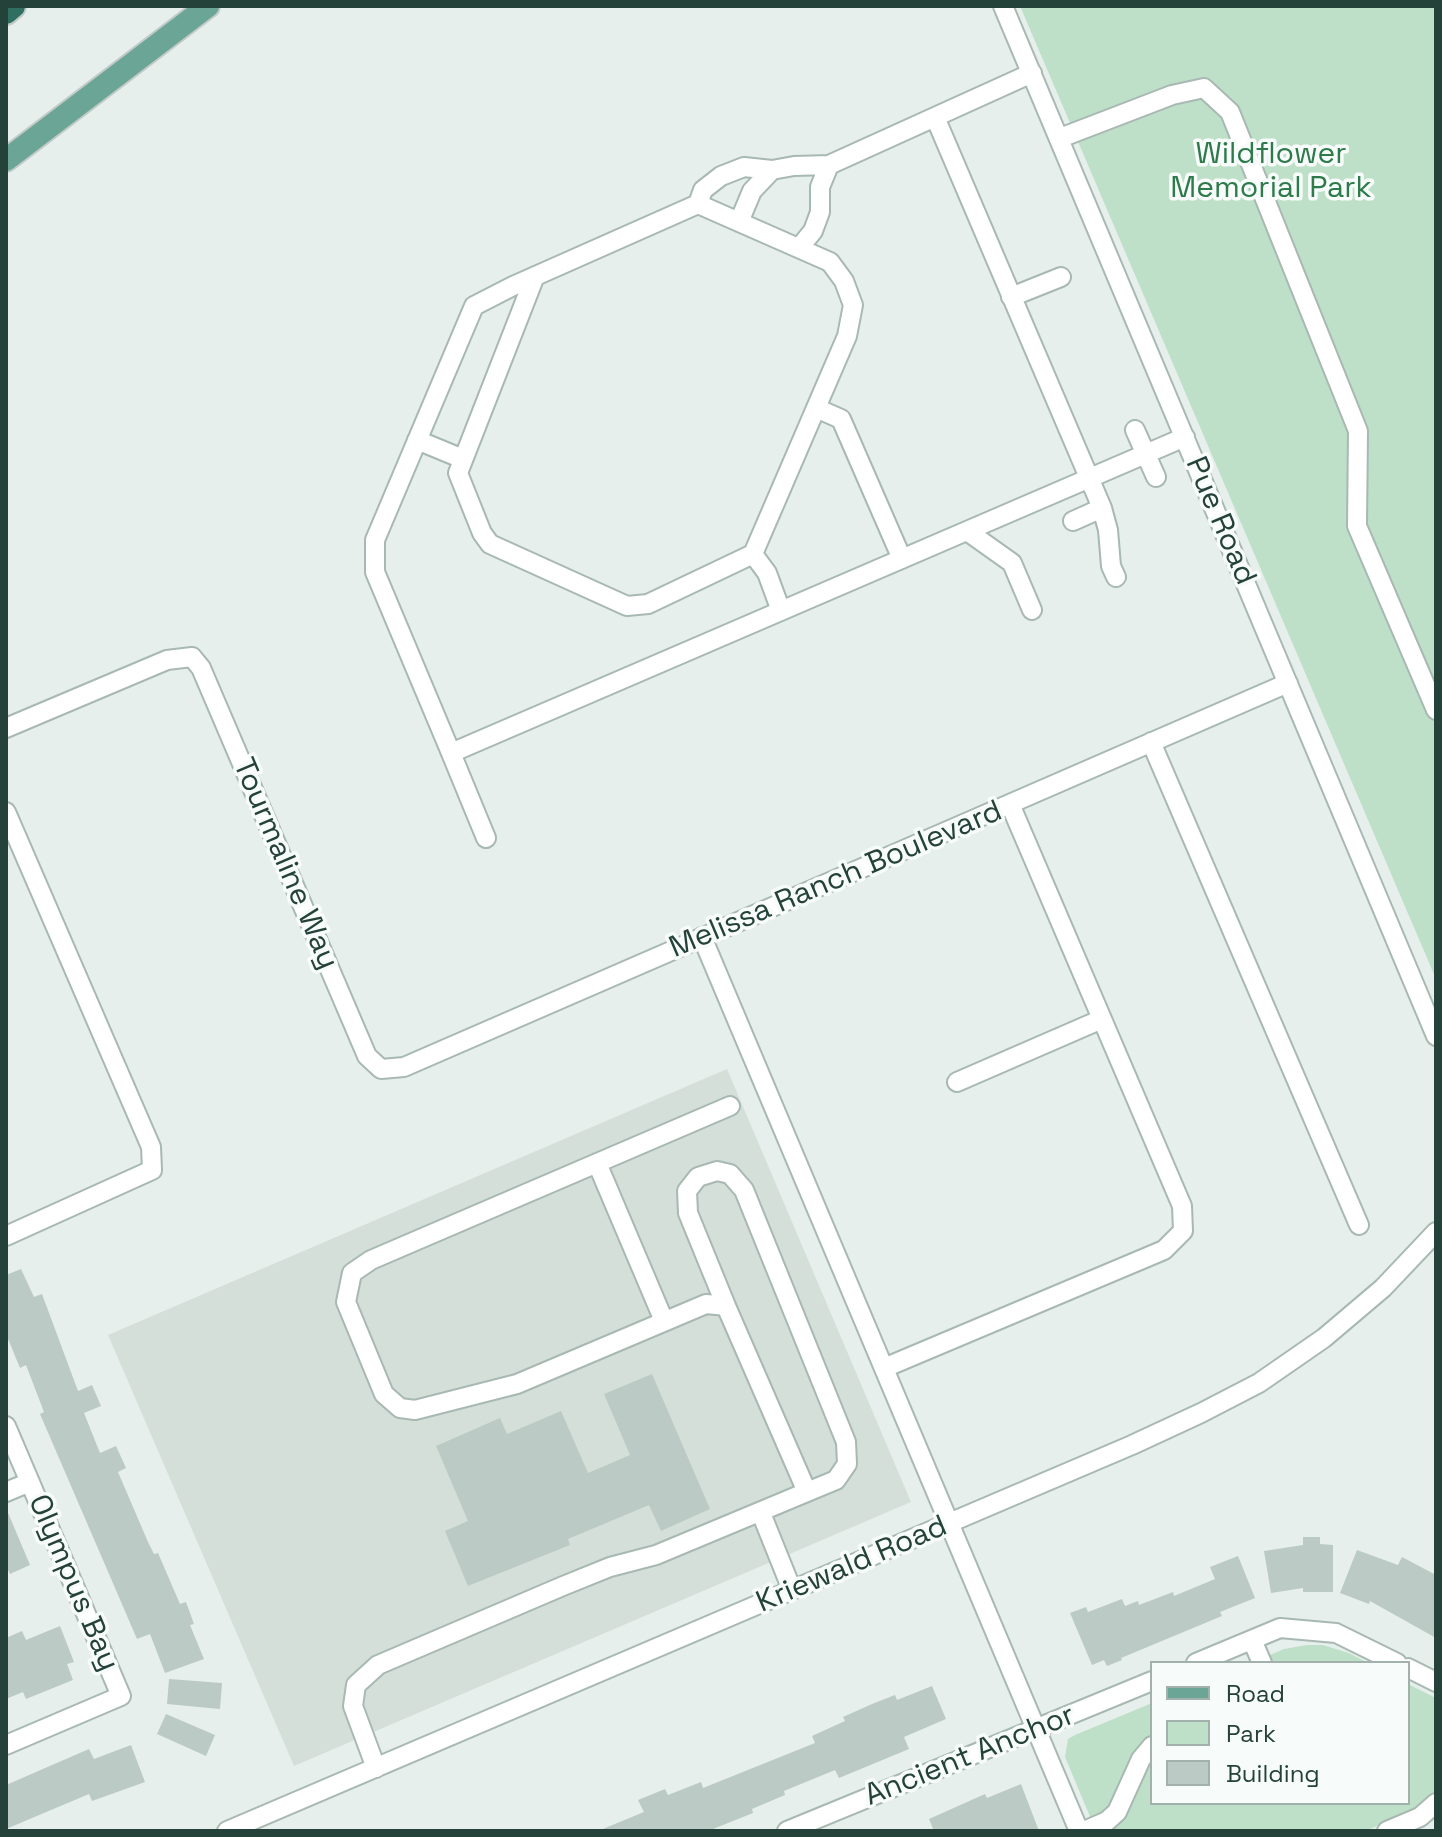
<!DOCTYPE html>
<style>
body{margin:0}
#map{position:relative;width:1442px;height:1837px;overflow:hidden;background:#e6efeb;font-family:"Space Grotesk",sans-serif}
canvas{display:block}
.frame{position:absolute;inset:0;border:8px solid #24423a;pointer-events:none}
.legend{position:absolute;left:1150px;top:1661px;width:260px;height:144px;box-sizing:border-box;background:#f7fbf9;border:2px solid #a3b1ad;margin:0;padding:10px 14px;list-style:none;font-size:24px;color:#24423a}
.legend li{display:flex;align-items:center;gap:16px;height:40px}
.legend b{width:40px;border:2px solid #a3b1ad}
</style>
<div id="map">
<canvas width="1442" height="1837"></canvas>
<div class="frame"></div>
<ul class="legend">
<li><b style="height:10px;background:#6aa596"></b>Road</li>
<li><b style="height:22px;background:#bfe0c8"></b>Park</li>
<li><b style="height:22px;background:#bbcac4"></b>Building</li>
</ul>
</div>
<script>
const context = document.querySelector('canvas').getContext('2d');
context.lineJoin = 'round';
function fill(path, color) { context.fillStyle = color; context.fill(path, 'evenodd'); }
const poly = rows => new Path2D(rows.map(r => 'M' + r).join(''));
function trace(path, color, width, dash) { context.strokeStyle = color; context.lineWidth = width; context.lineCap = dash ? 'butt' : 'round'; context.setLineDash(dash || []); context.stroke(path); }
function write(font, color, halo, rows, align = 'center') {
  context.font = font + ' "Space Grotesk",sans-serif'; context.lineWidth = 7; context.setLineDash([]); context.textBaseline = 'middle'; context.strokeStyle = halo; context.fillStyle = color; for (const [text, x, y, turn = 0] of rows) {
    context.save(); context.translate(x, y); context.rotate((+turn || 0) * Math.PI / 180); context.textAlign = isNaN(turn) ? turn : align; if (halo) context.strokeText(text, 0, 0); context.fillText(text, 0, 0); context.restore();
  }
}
fill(poly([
 [727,1069,911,1502,294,1766,108,1335]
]), '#d4dfda');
fill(poly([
 [1020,6,1436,6,1436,979],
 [1307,1645,1323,1645,1349,1653,1368,1663,1251,1663,1284,1649],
 [1408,1684,1436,1698,1436,1796,1414,1811,1365,1831,1096,1831,1065,1757,1068,1739,1075,1735,1152,1703,1152,1803,1408,1803]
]), '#bfe0c8');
fill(poly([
 [21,1269,34,1297,42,1294,78,1391,92,1385,101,1406,84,1413,100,1453,116,1446,126,1468,118,1472,148,1542,154,1554,158,1553,180,1604,186,1602,194,1624,190,1625,204,1659,165,1673,150,1634,137,1639,40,1414,44,1412,26,1365,20,1368,6,1334,6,1275],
 [652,1374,710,1509,661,1531,649,1505,568,1539,570,1545,468,1586,445,1531,468,1521,436,1446,500,1418,507,1434,561,1411,588,1473,630,1455,604,1394],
 [6,1508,30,1565,10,1574,6,1566],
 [1303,1537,1320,1537,1320,1544,1333,1545,1333,1592,1303,1592,1303,1588,1271,1593,1264,1551,1303,1545],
 [1357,1550,1398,1565,1402,1557,1436,1575,1436,1638,1370,1601,1369,1604,1340,1593],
 [1238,1556,1255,1598,1220,1612,1222,1616,1121,1658,1122,1660,1107,1666,1104,1660,1092,1665,1070,1613,1086,1607,1088,1612,1122,1599,1125,1606,1138,1601,1139,1605,1173,1592,1174,1596,1215,1579,1210,1567],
 [60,1626,74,1662,67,1664,73,1680,26,1699,23,1692,6,1699,6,1638,22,1631,26,1640],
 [169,1679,222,1683,220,1709,167,1704],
 [932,1686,946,1719,904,1737,909,1749,839,1778,835,1770,784,1791,785,1795,752,1809,753,1813,708,1831,598,1831,644,1812,638,1800,665,1789,668,1795,701,1782,703,1788,815,1743,812,1736,845,1721,843,1717,872,1704,895,1695,897,1700],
 [166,1714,215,1735,206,1756,157,1734],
 [131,1745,145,1782,92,1801,89,1794,6,1829,6,1785,89,1749,94,1759],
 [1021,1784,1039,1831,934,1831,929,1819,985,1794,987,1798]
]), '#bbcac4');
const minor = poly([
 [1003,6,1436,1036],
 [935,117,1102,508,1073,521],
 [1060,138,1172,95,1204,88,1230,112,1358,431,1357,526,1436,710],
 [698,204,703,190,721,176,744,167,772,170],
 [739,222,752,191,772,170,794,166,829,165],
 [799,248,813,231,820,212,820,187,829,165,1032,73],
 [535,276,458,473,482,533,490,544,627,606,648,604,753,554,847,336,853,305,844,281,830,262,698,204,513,286,474,306,375,540,375,572,451,753,1185,437],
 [1011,297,1061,277],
 [816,408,841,419,902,559],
 [1135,430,1156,477],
 [417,440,463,459],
 [1102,508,1108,530,1111,566,1116,577],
 [967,531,1012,563,1032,610],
 [753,554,767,573,781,611],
 [6,728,167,660,192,657,201,668,367,1056,381,1069,404,1067,1288,683],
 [1151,742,1359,1225],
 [451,753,486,838],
 [6,812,151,1147,152,1170,6,1236],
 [702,937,1079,1831],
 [957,1082,1102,1019],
 [597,1163,664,1321],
 [726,1306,688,1213,687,1191,698,1177,717,1171,730,1174,744,1190,846,1442,847,1464,836,1480,807,1492],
 [884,1368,1164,1250,1183,1231,1182,1206,1010,804],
 [6,1426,121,1696,6,1745],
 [6,1492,30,1482],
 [761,1513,792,1590],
 [1252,1640,1262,1663],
 [1196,1663,1280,1628,1336,1633,1397,1663],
 [1408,1668,1436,1682],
 [376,1768,353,1706,356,1685,378,1665,563,1586,610,1567,656,1555,807,1492,726,1306,706,1304,517,1384,415,1410,400,1408,384,1394,346,1302,352,1273,371,1260,730,1106],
 [227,1831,1132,1445,1201,1413,1259,1383,1324,1338,1383,1288,1436,1232],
 [787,1831,1152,1681],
 [1084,1831,1107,1821,1117,1812,1141,1759,1152,1746],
 [1387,1831,1420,1817,1436,1803]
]);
const major = poly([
 [6,160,208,6]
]);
const highway = poly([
 [6,12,13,6]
]);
trace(minor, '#a8b8b2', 22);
trace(major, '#c2cac8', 26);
trace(highway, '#c2cac8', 28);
trace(minor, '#fff', 18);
trace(major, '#6aa596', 22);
trace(highway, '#2f6f62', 24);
write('30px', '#2d7a4b', '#f7fbf9', [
 ["Wildflower",1271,155],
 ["Memorial Park",1271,189]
]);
write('30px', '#24423a', '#f7fbf9', [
 ["Pue Road",1220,521,67],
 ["Tourmaline Way",285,864,67],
 ["Melissa Ranch Boulevard",836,880,-23],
 ["Kriewald Road",852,1565,-23],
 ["Olympus Bay",73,1583,67],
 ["Ancient Anchor",970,1756,-22]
]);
</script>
